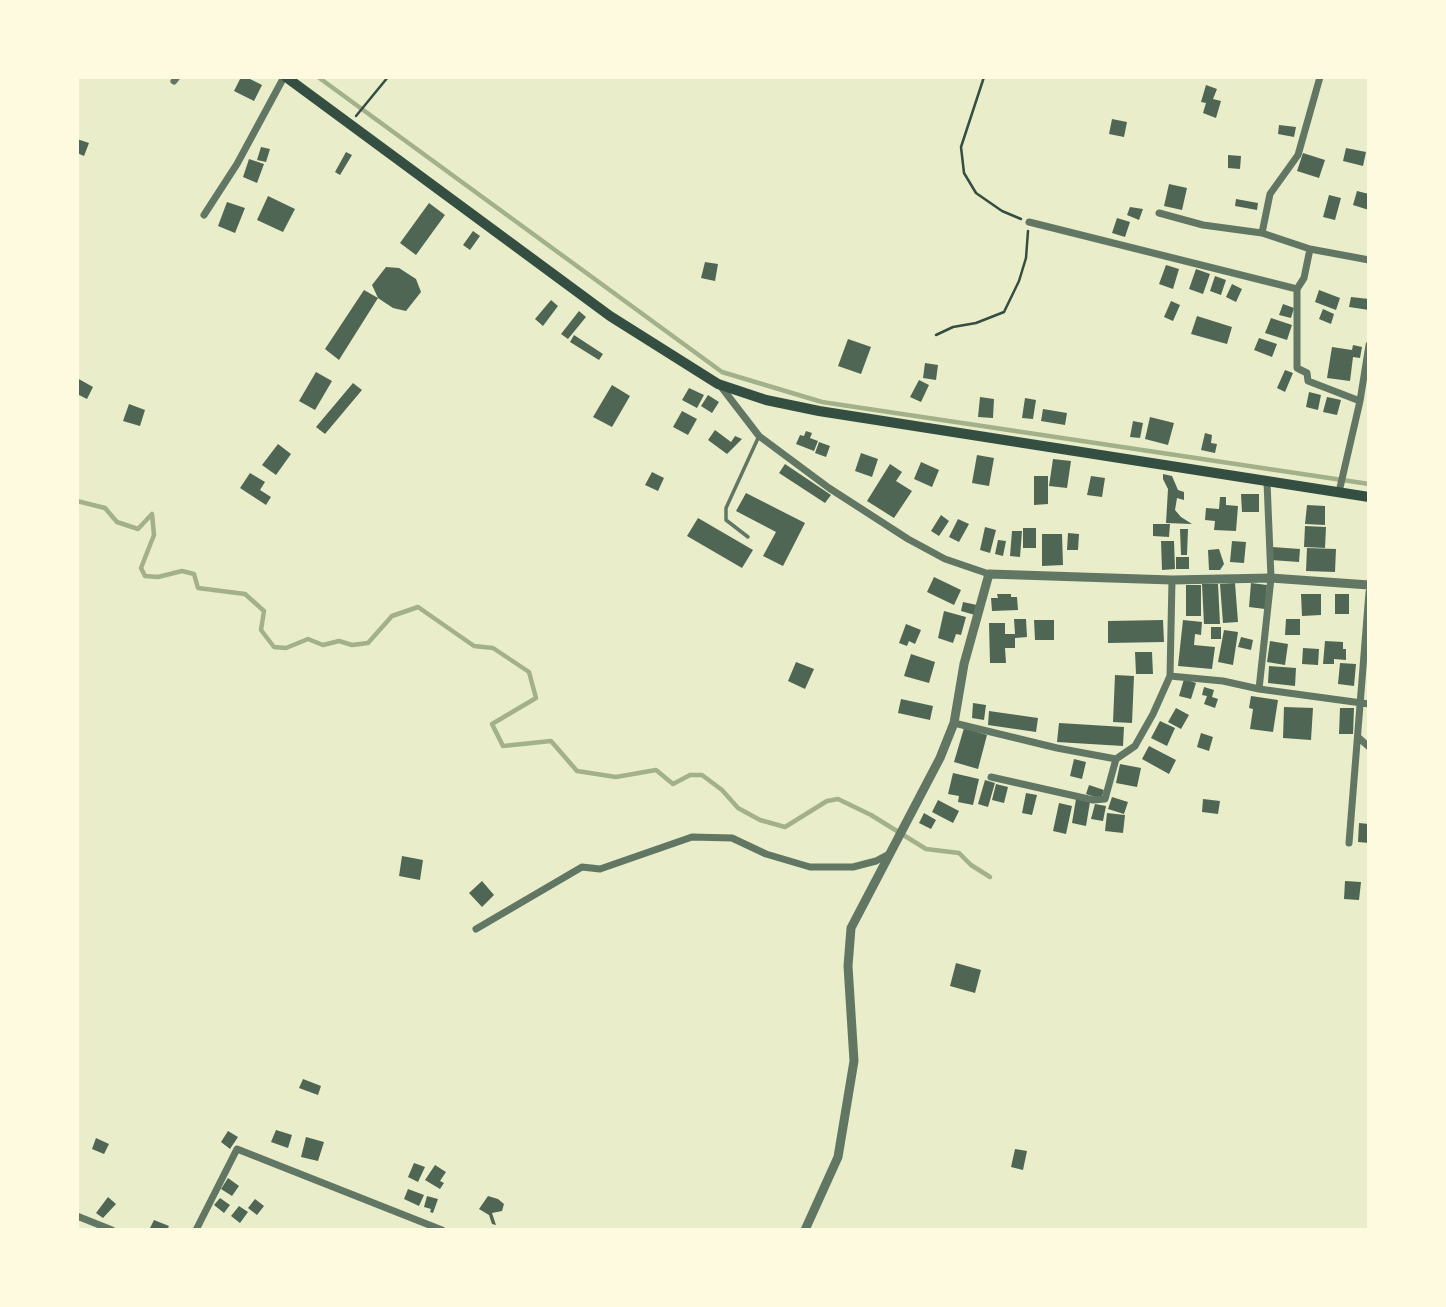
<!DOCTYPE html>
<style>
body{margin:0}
#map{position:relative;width:1446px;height:1307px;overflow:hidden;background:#e9edc9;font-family:Karla,sans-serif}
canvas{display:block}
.frame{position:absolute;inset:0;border:79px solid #fefae0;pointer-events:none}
</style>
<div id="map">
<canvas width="1446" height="1307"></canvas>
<div class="frame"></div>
</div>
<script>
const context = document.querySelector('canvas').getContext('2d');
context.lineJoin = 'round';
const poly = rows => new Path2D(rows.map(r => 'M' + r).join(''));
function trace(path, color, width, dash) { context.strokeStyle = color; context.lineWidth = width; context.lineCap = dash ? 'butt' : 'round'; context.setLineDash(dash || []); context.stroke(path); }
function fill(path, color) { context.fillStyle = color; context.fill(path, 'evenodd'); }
trace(poly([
 [318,77,722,372,822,402,1369,484],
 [77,501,105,508,117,522,138,529,152,514,154,535,141,568,145,576,158,577,182,571,194,574,198,588,245,594,264,611,261,630,274,647,286,648,308,639,323,645,339,641,352,645,368,643,392,616,418,607,474,646,493,648,529,672,536,698,492,724,503,746,551,741,577,771,616,777,656,770,673,784,690,775,702,775,722,790,738,808,760,820,785,827,827,801,838,799,871,815,926,849,959,853,971,865,990,877]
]), '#a3b18a', 4.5);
fill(poly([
 [241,77,246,77,262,85,254,101,234,91],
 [1206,85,1217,89,1213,99,1221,101,1216,118,1203,113,1206,103,1201,102],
 [1112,119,1127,122,1124,137,1109,134],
 [1279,125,1296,127,1294,137,1278,134],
 [77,139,89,143,84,156,77,153],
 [261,147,270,149,266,162,257,160],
 [1346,148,1366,152,1363,166,1343,161],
 [346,152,352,155,340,175,335,172],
 [1303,153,1325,160,1319,178,1297,171],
 [1228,155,1241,156,1240,169,1228,168],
 [249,159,264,164,257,183,243,177],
 [1169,184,1187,188,1182,210,1164,206],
 [1357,191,1369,194,1369,210,1353,205],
 [1329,195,1341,198,1335,220,1323,217],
 [268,196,295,209,283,232,257,220],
 [1236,199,1258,203,1257,210,1235,206],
 [227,202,245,208,235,233,218,226],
 [429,203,445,215,416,255,400,243],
 [1130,207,1143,209,1139,220,1127,215],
 [1117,218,1130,222,1125,237,1112,233],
 [473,231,480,236,470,250,463,245],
 [705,262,718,264,715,281,701,278],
 [1166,265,1179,269,1173,289,1159,284],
 [386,267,399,268,416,279,421,292,406,311,393,308,378,298,339,360,325,349,364,290,378,298,372,285],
 [1196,269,1210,274,1203,294,1189,289],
 [1215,276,1226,280,1221,295,1210,291],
 [1232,284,1242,289,1236,302,1226,297],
 [1319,290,1340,298,1336,310,1315,302],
 [1351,297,1369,299,1369,310,1349,307],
 [551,300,558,306,543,326,535,319],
 [1171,301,1180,305,1173,321,1164,317],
 [1283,304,1294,308,1291,318,1279,315],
 [1323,309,1334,314,1331,324,1319,319],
 [579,311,586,317,568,339,561,334],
 [1197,316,1232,327,1227,344,1191,334],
 [1271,318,1292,325,1287,340,1265,333],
 [574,335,603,354,599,360,570,342],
 [1259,338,1277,344,1272,357,1254,350],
 [848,339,871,347,861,374,838,366],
 [1353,345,1362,347,1360,358,1353,357,1350,381,1327,378,1332,347,1352,350],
 [925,363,938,365,936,380,923,378],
 [1285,370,1293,373,1285,392,1277,388],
 [316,372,332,381,315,410,299,401],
 [77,378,93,387,87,399,77,394],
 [919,380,929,385,921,402,910,397],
 [353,383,362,390,325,434,316,427],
 [612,385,630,396,612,427,593,417],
 [689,388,704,395,697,408,682,400],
 [1309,392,1321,395,1318,410,1306,407],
 [708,395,719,402,712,413,701,406],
 [980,397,994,399,993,418,978,417],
 [1327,397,1341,400,1337,415,1323,412],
 [1025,398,1036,400,1033,419,1022,418],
 [129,404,145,410,140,426,123,421],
 [1043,409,1067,413,1065,425,1041,421],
 [682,411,697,419,688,435,673,427],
 [1150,417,1174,423,1168,445,1145,439],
 [1133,421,1143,423,1140,438,1130,437],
 [715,430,731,442,735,436,742,439,727,454,708,440],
 [806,431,812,433,810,438,818,441,814,451,796,444,800,435,804,436],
 [1205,433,1212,435,1211,443,1217,444,1215,453,1201,450],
 [819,442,830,446,826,457,815,453],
 [278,444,291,454,276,475,262,465],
 [861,453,878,459,872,477,855,471],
 [977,455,994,458,989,486,972,483],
 [1053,459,1071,461,1067,488,1049,486],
 [921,462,939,470,932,487,914,479],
 [785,464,831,495,825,503,779,473],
 [890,464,902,472,896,481,912,491,894,518,867,501],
 [652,472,664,478,658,491,645,485],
 [250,473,265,482,260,490,271,497,266,505,240,488],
 [1163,474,1172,476,1178,490,1184,492,1184,500,1177,498,1175,510,1181,517,1192,524,1166,523,1168,489,1163,479],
 [1034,476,1048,476,1048,504,1034,505],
 [1091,476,1105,478,1102,497,1087,495],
 [746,493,805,523,783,566,763,556,776,532,736,511],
 [1241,494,1259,494,1259,512,1242,512],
 [1220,497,1226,497,1226,505,1238,506,1236,531,1214,530,1215,521,1205,520,1206,508,1219,509],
 [1307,505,1325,506,1325,525,1305,524],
 [941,515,949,521,939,536,931,531],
 [698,518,753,550,742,568,687,536],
 [958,519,969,524,959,542,949,537],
 [1153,524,1170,524,1169,537,1153,536],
 [1305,526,1326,527,1325,548,1304,547],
 [985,527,996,530,990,553,980,550],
 [1023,528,1036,528,1036,548,1023,548],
 [1180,529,1188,529,1187,555,1181,555],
 [1012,531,1022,531,1020,557,1010,556],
 [1068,533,1079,534,1078,550,1067,550],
 [1042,534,1062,534,1063,565,1042,566],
 [998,540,1006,541,1003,556,995,554],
 [1161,541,1174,541,1175,569,1162,570],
 [1232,541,1246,542,1244,563,1230,562],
 [1272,547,1300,549,1299,562,1271,560],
 [1307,548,1336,549,1335,572,1306,571],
 [1219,549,1224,564,1220,570,1209,570,1208,550],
 [1176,557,1189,557,1189,569,1176,569],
 [934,577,961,590,954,605,927,592],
 [1235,583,1238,622,1223,623,1220,584],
 [1251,583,1267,585,1265,609,1249,607],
 [1202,584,1218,584,1220,624,1204,624],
 [1186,585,1201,585,1201,616,1186,616],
 [997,594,1011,594,1011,597,1017,597,1018,610,992,611,991,598,998,598],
 [1301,594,1321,594,1321,615,1302,616],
 [1335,594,1349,594,1349,614,1335,614],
 [963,602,977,605,975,615,961,611],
 [944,611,966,617,961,635,956,634,953,643,938,638],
 [1014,619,1026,619,1027,637,1015,638,1015,648,1005,648,1006,663,990,663,989,623,1005,623,1005,634,1015,634],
 [1286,619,1300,619,1300,635,1285,635],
 [1034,620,1054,620,1054,640,1035,640],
 [1163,620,1164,642,1108,643,1108,621],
 [1183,620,1202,622,1201,635,1195,634,1194,645,1215,647,1212,669,1178,666],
 [906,624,921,630,915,644,909,641,907,646,899,643],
 [1211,627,1221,627,1221,639,1211,639],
 [1224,630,1238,632,1233,665,1218,662],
 [1241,637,1253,640,1251,650,1238,647],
 [1270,641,1288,644,1285,665,1267,662],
 [1325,641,1343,642,1343,649,1346,649,1346,660,1334,659,1334,664,1323,664],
 [1303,648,1319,649,1318,665,1302,664],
 [1135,652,1152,652,1153,674,1136,674],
 [911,654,935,662,929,683,904,676],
 [796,662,814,669,805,689,788,681],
 [1340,663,1356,664,1354,686,1338,684],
 [1269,666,1296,668,1295,686,1268,683],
 [1115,675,1134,676,1132,723,1113,722],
 [1184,679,1196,683,1191,699,1179,696],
 [1204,687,1214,690,1212,697,1218,699,1215,708,1204,704,1207,696,1202,695],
 [1251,696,1278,700,1273,732,1250,729,1253,709,1249,708],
 [901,699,933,706,930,720,898,713],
 [973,703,986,705,984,720,972,718],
 [1284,707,1313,708,1311,740,1283,738],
 [1176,708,1189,715,1181,729,1168,722],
 [1340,708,1354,708,1353,734,1339,734],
 [989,711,1038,718,1036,732,988,725],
 [1160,721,1175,728,1167,746,1151,738],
 [1059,723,1124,727,1123,746,1057,742],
 [964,728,987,735,978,769,954,762],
 [1201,733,1213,737,1209,751,1197,747],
 [1149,746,1176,760,1169,774,1142,759],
 [1074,759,1086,762,1082,779,1070,776],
 [1120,764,1141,768,1137,787,1116,783],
 [953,773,979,779,973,805,958,802,959,796,948,794],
 [985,780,995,783,988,807,978,804],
 [996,784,1008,787,1004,803,992,800],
 [1089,785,1104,790,1101,799,1086,794],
 [1026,793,1037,795,1032,815,1022,813],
 [1112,797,1128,802,1124,814,1108,809],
 [1076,799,1090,802,1086,826,1072,823],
 [1203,799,1220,801,1218,814,1202,812],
 [938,800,959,811,953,823,932,812],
 [1059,803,1072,806,1066,834,1053,831],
 [1095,804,1106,806,1103,821,1091,819],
 [924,813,936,820,931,829,919,823],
 [1107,813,1125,815,1123,833,1105,831],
 [1359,823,1369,824,1369,843,1358,842],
 [402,856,423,860,420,880,399,876],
 [482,881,494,895,482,907,469,893],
 [1345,881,1361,882,1359,900,1344,899],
 [956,963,981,970,975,993,950,986],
 [303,1079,321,1086,318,1095,299,1088],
 [276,1130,292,1135,288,1148,271,1142],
 [228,1131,238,1137,230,1149,221,1142],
 [306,1137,324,1142,318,1161,301,1157],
 [96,1138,109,1144,104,1154,92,1149],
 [1015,1149,1027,1151,1023,1170,1011,1167],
 [414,1163,425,1167,418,1182,408,1177],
 [435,1165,446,1172,440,1181,444,1183,440,1189,425,1180],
 [228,1178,239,1186,232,1196,221,1189],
 [408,1189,424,1195,419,1206,404,1199],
 [427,1196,438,1199,433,1213,430,1212,431,1209,424,1207],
 [488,1196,498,1199,504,1204,502,1211,492,1213,496,1225,492,1224,489,1215,479,1209],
 [108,1197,116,1204,103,1218,96,1213],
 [220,1198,230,1205,224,1213,214,1205],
 [255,1199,264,1206,257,1215,248,1208],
 [239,1206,248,1212,240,1223,231,1216],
 [154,1220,169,1226,167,1230,149,1230]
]), '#4f6655');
trace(poly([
 [984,77,961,147,964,173,976,193,1002,211,1021,219],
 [356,116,388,77],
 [936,335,953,327,976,323,1004,312,1019,281,1026,258,1028,231]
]), '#344e41', 2.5);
trace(poly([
 [748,537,726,520,726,508,759,436]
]), '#617663', 3.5);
trace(poly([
 [174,81,177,77],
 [1159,213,1203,225,1262,233,1310,249,1369,260],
 [204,215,237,164,284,77],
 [1029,222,1297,289],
 [1262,233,1270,194,1298,155,1320,77],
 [1310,249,1304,278,1297,289,1297,368,1307,373,1308,381,1360,401],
 [719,384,759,436,829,488,908,539,945,559,989,574],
 [1339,492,1360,401,1369,345],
 [1170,676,1172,580],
 [1259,689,1271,578,1267,482],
 [954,723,1057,748,1116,759,1135,746,1153,714,1170,676,1223,681,1259,689,1369,704],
 [1358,737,1369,747],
 [991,777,1093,800,1105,799,1116,759],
 [1349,843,1369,592],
 [476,929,582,867,600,869,692,837,732,838,766,854,810,867,853,867,876,861,889,854],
 [77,1216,112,1230],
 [196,1230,237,1149,442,1230]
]), '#617663', 7);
trace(poly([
 [805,1230,838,1157,854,1061,848,966,851,928,940,758,954,723,964,664,989,574,1172,580,1271,578,1369,585]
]), '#617663', 9);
trace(poly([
 [286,77,610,316,718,384,766,400,819,411,1369,497]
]), '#344e41', 10);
</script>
